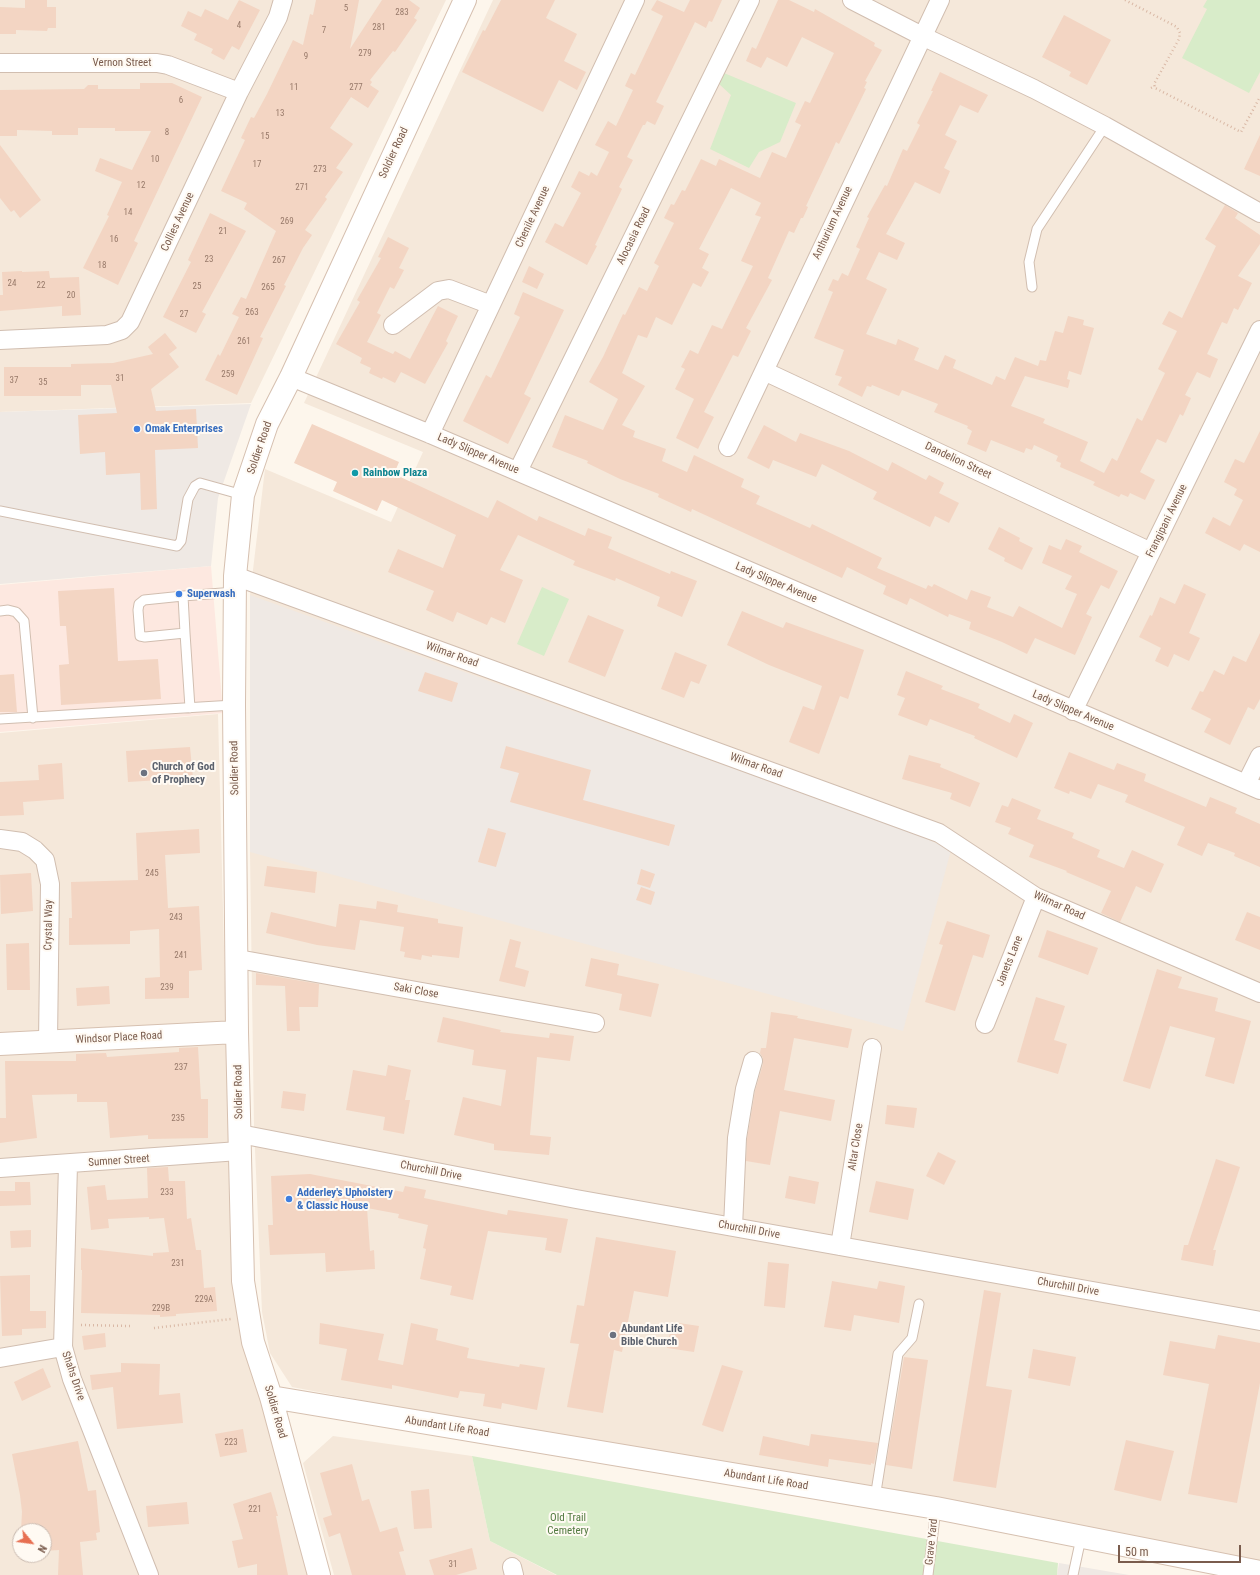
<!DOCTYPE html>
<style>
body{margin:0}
#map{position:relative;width:1260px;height:1575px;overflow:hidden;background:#fdf6ec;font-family:"Roboto Condensed",sans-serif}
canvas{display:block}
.north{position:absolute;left:12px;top:1523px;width:40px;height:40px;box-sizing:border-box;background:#fffaf3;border:1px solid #cabbb1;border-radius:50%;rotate:119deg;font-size:11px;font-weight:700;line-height:16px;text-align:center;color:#7a5c4d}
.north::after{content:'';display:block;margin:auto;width:14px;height:18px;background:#e76f51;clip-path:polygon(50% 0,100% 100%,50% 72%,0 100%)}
.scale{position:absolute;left:1118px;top:1545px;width:123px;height:18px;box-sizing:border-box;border:2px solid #7a5c4d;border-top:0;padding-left:5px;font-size:12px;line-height:14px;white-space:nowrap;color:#7a5c4d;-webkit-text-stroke:3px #fffaf3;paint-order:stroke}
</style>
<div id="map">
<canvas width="1260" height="1575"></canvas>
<div class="north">N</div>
<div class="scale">50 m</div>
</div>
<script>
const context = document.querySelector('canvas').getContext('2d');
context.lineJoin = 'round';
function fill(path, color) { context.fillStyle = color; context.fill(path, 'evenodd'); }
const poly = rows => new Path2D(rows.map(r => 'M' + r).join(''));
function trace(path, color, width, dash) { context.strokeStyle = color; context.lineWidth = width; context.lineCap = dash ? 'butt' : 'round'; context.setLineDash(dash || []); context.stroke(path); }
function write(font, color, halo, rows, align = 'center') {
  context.font = font + ' "Roboto Condensed",sans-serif'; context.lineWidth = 4; context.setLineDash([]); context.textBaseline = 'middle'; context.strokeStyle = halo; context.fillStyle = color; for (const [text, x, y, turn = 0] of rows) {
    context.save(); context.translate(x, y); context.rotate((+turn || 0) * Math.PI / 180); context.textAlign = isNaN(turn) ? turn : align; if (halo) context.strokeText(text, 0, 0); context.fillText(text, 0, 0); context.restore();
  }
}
fill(poly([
 [0,0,446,0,251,403,0,412],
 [493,0,1260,0,1260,1572,292,1387,270,1353,262,1312,254,1127,250,853,250,595,265,469,391,522,423,452,304,403],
 [218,714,229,1143,239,1316,312,1575,0,1575,0,733],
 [20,1531,44,1531,44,1555,20,1555],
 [333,1436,472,1456,490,1541,556,1575,334,1575,303,1463]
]), '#f5e8da');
fill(poly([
 [211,566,223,713,0,732,0,585]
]), '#fde8e0');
fill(poly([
 [251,404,218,498,211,566,0,584,0,412],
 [250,595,918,835,951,850,903,1031,250,852],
 [1059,1563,1129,1575,1057,1575]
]), '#efe9e4');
fill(poly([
 [1207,0,1260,0,1260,72,1249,93,1182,58,1207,9,1203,7],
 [724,73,796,103,780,142,759,152,749,168,710,149,731,95,718,83],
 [542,587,569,599,544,656,517,644],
 [472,1456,1058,1563,1057,1575,557,1575,490,1541]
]), '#d8ecc9');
fill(poly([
 [25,0,47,0,47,7,56,7,56,28,48,28,47,31,16,30,16,34,0,34,0,7,25,8],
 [239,0,260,10,239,50,232,46,224,60,211,53,213,49,194,40,197,34,181,26,188,11,201,17,205,9,228,20],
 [316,0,359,0,350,49,382,0,409,0,420,8,414,18,417,20,395,52,393,51,370,80,372,82,370,85,379,91,368,108,351,97,330,128,353,144,336,168,343,172,325,197,327,199,305,230,312,235,303,248,284,285,286,286,260,337,263,338,237,395,205,380,218,354,220,356,239,317,232,314,241,297,246,299,276,231,244,209,247,203,221,191,245,140,241,138,251,117,254,118,267,94,293,40,303,45,310,14,313,15],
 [501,0,555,0,546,18,577,34,564,61,586,72,577,90,559,80,543,112,462,72,483,30,485,31],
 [657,0,684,12,690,0,722,0,712,22,709,21,706,28,695,22,656,102,664,106,655,125,647,121,645,125,643,125,627,157,633,160,619,187,622,189,595,245,597,246,587,265,545,242,555,223,563,227,581,193,571,187,579,171,589,176,591,172,597,176,609,152,595,145,608,121,616,126,633,90,625,86,631,73,635,75,663,16,651,10],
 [778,0,789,0,814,12,815,9,875,43,874,46,882,50,865,81,867,82,864,88,866,89,839,144,836,142,832,151,806,206,808,207,803,218,801,218,794,233,789,231,768,278,772,280,746,328,751,331,738,357,733,355,704,412,714,417,698,449,676,438,694,399,675,389,685,369,681,367,690,350,698,354,712,325,722,329,753,266,741,261,761,217,755,215,761,203,731,188,699,249,709,254,702,268,709,272,701,287,693,283,672,325,656,317,647,338,638,335,622,373,645,386,622,425,635,431,633,437,666,449,662,461,687,472,694,455,744,479,741,487,760,496,756,504,810,528,812,524,882,558,877,568,926,589,928,585,932,587,934,584,967,600,971,590,991,597,987,607,1013,617,1019,606,1062,628,1077,594,1065,589,1072,576,1042,563,1049,545,1061,550,1066,539,1082,546,1079,552,1118,571,1109,589,1101,585,1086,614,1092,617,1075,655,1035,638,1027,654,1002,642,969,629,971,622,949,614,948,617,910,598,907,605,883,594,886,586,847,567,842,578,692,509,691,512,658,497,659,494,620,479,587,463,588,461,552,447,565,415,603,430,618,399,589,382,603,357,623,314,625,315,639,287,647,291,659,266,654,263,674,223,664,218,671,204,674,205,682,190,685,191,701,159,716,166,719,159,760,178,772,152,786,158,801,125,795,122,805,101,810,103,834,53,802,37,787,67,767,57,761,68,746,61,752,47,756,49],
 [1064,15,1111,40,1087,85,1069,76,1071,72,1042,57],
 [940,72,988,95,978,113,960,105,945,135,957,141,944,168,950,171,940,194,915,182,886,234,905,243,897,260,879,252,866,279,887,289,866,334,896,345,898,339,919,348,914,360,938,370,945,355,956,360,953,368,992,385,996,376,1005,380,1015,357,1038,366,1040,360,1046,361,1055,331,1063,333,1068,316,1084,320,1083,325,1094,328,1081,375,1069,371,1067,379,1070,380,1068,388,1025,376,1011,406,1045,419,1043,423,1088,442,1080,461,1104,473,1112,458,1117,461,1137,418,1142,421,1165,373,1158,369,1177,331,1162,324,1169,311,1182,318,1216,246,1205,239,1225,205,1238,213,1235,218,1260,235,1260,244,1238,276,1252,283,1238,310,1234,308,1227,324,1222,322,1207,354,1218,359,1210,378,1197,372,1185,395,1191,398,1183,416,1180,414,1166,443,1157,439,1140,472,1155,480,1145,500,1130,493,1128,497,1121,494,1119,497,1093,485,1095,482,1060,467,1061,463,1056,461,1058,456,1034,445,1032,450,1026,448,1024,453,991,440,986,452,967,444,972,431,967,428,968,426,934,412,938,404,902,390,899,396,872,385,871,387,867,386,862,397,838,385,842,377,835,375,844,350,814,338,833,292,828,290,833,279,838,281,842,273,848,276,860,249,856,247,869,218,867,217,885,185,887,186,903,149,907,151,920,125,917,123,933,91,931,91],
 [140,83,172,83,202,97,134,241,138,243,118,285,83,268,109,216,107,215,122,182,95,171,100,158,132,170,151,131,115,131,115,128,78,128,78,135,52,135,52,131,17,130,17,136,0,136,0,90,84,89,88,85,98,85,98,89,140,89],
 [1260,135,1260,176,1244,169],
 [0,145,41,200,20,218,14,210,11,212,0,198],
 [210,213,246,231,202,312,206,314,196,333,163,317,191,262,188,260],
 [388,237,409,248,399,268,404,270,394,289,390,287,377,313,381,315,367,342,393,354,395,351,410,359,438,306,458,316,446,341,448,343,425,384,401,372,395,383,383,377,382,379,369,373,371,368,360,363,362,358,336,344,360,302,357,300,381,258,378,257],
 [529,266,544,274,537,289,522,282],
 [22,271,22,272,49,271,50,278,79,277,81,315,62,316,62,306,0,311,0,295,3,295,2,272],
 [523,292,564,310,524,394,531,398,508,444,463,421,486,375,491,378,520,317,514,314],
 [165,333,177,348,169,354,179,367,151,389,156,411,196,409,198,448,155,450,157,509,141,510,140,473,106,475,105,452,80,454,78,415,117,413,111,385,81,385,81,396,4,396,4,367,71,367,71,364,113,363,153,354,148,347],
 [312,424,399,462,394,474,488,518,497,500,537,521,539,516,585,536,588,528,612,537,608,548,670,574,671,571,697,581,682,617,657,606,660,597,616,578,615,581,573,565,575,561,518,535,500,570,523,580,505,623,491,617,487,625,457,612,453,622,426,610,434,591,388,572,398,549,443,568,456,535,382,500,377,511,333,491,337,482,294,463],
 [764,425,796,442,800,433,849,451,888,471,892,462,926,480,929,475,944,483,939,493,959,503,949,523,935,516,930,527,873,499,877,492,822,464,816,477,773,460,769,469,747,458],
 [1260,431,1260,552,1244,544,1240,551,1205,533,1213,517,1230,526,1243,500,1234,495,1237,489,1224,482,1235,459,1244,463],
 [999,527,1020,538,1019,541,1033,548,1022,570,1004,561,1005,558,988,549],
 [1184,584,1206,594,1189,633,1200,638,1189,661,1174,654,1168,667,1155,661,1161,648,1139,637,1150,615,1152,616,1160,597,1175,604],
 [114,588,118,661,158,659,161,699,61,705,59,665,69,664,66,626,60,626,58,591],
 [742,611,783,628,786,622,864,650,848,699,840,696,819,754,789,742,803,706,814,710,822,686,769,665,727,645],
 [588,615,624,630,605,677,568,662],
 [1260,633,1260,699,1254,710,1248,707,1230,745,1204,732,1211,719,1191,709,1200,691,1203,692,1214,670,1224,675,1233,656,1246,662],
 [675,652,707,665,699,684,691,681,684,698,661,689],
 [906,671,943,686,941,689,980,704,978,708,1010,723,1014,714,1033,723,1017,758,974,738,975,736,930,719,927,726,898,715,905,698,897,695],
 [425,672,458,683,452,702,418,691],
 [14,674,17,712,0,712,0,675],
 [506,746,591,770,583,800,675,825,669,846,510,802,519,773,500,768],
 [190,747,193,778,128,782,126,751],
 [1069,752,1114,770,1117,763,1146,774,1144,781,1206,807,1210,797,1237,808,1235,813,1260,824,1260,867,1234,856,1235,853,1208,843,1202,856,1177,845,1185,827,1125,802,1128,795,1098,784,1091,799,1070,791,1069,794,1054,788],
 [909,755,941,764,940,767,980,783,970,807,950,799,952,793,902,779],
 [62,763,64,799,23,802,24,815,0,816,0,782,39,780,38,765],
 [1012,798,1041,810,1037,819,1074,833,1072,838,1100,850,1097,857,1124,868,1132,850,1164,864,1151,893,1136,886,1120,922,1101,913,1111,891,1066,872,1067,871,1029,857,1034,845,1008,834,1011,828,995,822,1002,805,1008,807],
 [488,828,506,833,496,867,478,862],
 [199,829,200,853,165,855,168,908,199,906,202,970,189,971,189,998,145,999,145,978,160,977,159,929,130,931,130,944,69,945,69,918,72,918,71,882,138,880,136,833],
 [267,866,317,872,315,893,264,886],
 [641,869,655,874,650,888,637,884],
 [31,873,33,911,1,914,0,875],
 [641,887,655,892,651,905,636,900],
 [377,901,398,905,397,912,438,919,438,923,463,927,459,958,432,955,432,957,422,955,421,960,404,957,405,952,400,951,404,927,360,920,355,950,317,945,266,933,271,912,336,927,339,904,376,909],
 [1247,912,1260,917,1260,950,1235,940],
 [947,921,990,935,983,958,973,955,955,1011,925,1002,943,945,939,944],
 [1047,930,1098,948,1088,975,1038,957],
 [510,939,521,942,515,967,529,971,525,987,499,981],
 [29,943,30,990,7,990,6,944],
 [591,958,619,964,617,975,659,984,651,1017,619,1010,622,994,585,986],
 [1157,969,1182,977,1178,988,1218,998,1215,1011,1251,1021,1234,1084,1205,1076,1215,1038,1170,1026,1150,1089,1123,1081],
 [256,973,319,984,318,1007,299,1007,300,1031,287,1031,285,986,256,985],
 [109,986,110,1004,77,1006,76,988],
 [1036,997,1065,1006,1054,1040,1067,1044,1058,1074,1017,1062],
 [771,1012,798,1016,797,1018,852,1029,848,1048,794,1038,784,1090,835,1100,831,1121,780,1111,770,1165,746,1161,747,1139,755,1091,763,1064,763,1058,760,1053,761,1048,766,1048],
 [443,1017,501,1030,500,1032,549,1038,550,1033,574,1036,570,1061,537,1057,530,1135,551,1137,549,1155,494,1150,494,1144,454,1135,463,1097,501,1106,506,1070,472,1065,474,1050,437,1042],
 [198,1047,201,1099,208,1099,208,1138,148,1139,148,1135,110,1138,107,1102,77,1102,77,1094,32,1095,37,1138,0,1143,0,1118,6,1118,5,1061,76,1061,76,1054,106,1053,107,1057,179,1052,179,1048],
 [388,1065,411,1070,405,1100,410,1100,404,1134,383,1130,385,1117,346,1110,353,1070,386,1076],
 [283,1091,306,1094,304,1111,281,1108],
 [887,1105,917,1108,914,1128,885,1124],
 [938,1152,956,1161,944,1185,926,1176],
 [1216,1159,1240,1167,1213,1250,1216,1250,1213,1266,1181,1260,1184,1245,1188,1245],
 [168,1167,169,1181,185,1181,187,1219,191,1218,196,1250,201,1250,204,1288,215,1287,217,1311,176,1314,176,1316,160,1317,160,1315,81,1313,82,1270,81,1270,81,1248,153,1256,153,1253,169,1252,164,1218,149,1219,149,1217,108,1219,109,1228,91,1230,87,1187,105,1185,107,1200,148,1198,147,1168],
 [310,1174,403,1192,405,1186,426,1190,424,1198,507,1215,508,1210,568,1219,561,1253,545,1250,547,1238,488,1231,473,1300,450,1295,452,1286,420,1279,426,1249,423,1248,428,1225,398,1218,399,1214,367,1208,370,1251,374,1250,375,1269,326,1272,325,1253,270,1255,268,1225,273,1225,271,1176],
 [789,1176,819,1182,815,1204,785,1198],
 [876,1181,914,1189,908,1220,869,1212],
 [15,1182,30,1182,31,1205,0,1206,0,1191,15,1191],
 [31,1230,31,1247,11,1248,10,1231],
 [596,1237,676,1251,668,1297,634,1291,622,1352,614,1350,603,1413,567,1407,579,1344,570,1343,577,1305,584,1306],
 [768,1262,789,1264,785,1308,764,1306],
 [30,1275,30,1311,46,1311,46,1328,22,1329,22,1335,2,1336,0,1276],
 [832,1281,877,1289,879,1281,905,1286,899,1323,854,1315,851,1331,824,1327],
 [984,1290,1001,1293,986,1386,1012,1390,996,1488,953,1481],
 [672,1322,699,1326,694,1352,667,1348],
 [320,1323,384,1334,378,1360,403,1365,411,1323,438,1329,436,1340,469,1348,467,1358,519,1367,520,1364,545,1368,537,1410,502,1403,501,1409,483,1406,485,1394,460,1391,458,1398,392,1385,392,1389,341,1380,347,1349,319,1344],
 [105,1333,106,1347,84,1350,82,1336],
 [1218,1335,1260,1343,1260,1383,1237,1503,1188,1494,1209,1384,1163,1375,1170,1341,1215,1349],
 [1033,1349,1076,1357,1070,1386,1028,1378],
 [904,1357,928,1360,912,1469,886,1465],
 [121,1363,160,1364,159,1395,180,1393,183,1423,117,1429,113,1387,92,1390,90,1375,121,1372],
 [722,1365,743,1371,723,1432,702,1425],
 [43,1368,51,1387,22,1401,14,1382],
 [243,1429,247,1452,220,1457,215,1434],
 [811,1434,878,1443,874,1464,871,1463,871,1465,829,1459,828,1467,759,1455,763,1436,809,1446],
 [1126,1440,1174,1451,1161,1501,1114,1490],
 [78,1441,88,1491,96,1490,100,1532,96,1533,97,1540,80,1542,83,1575,58,1575,59,1550,44,1551,44,1531,21,1531,22,1512,20,1495,12,1454],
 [352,1464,362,1501,369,1499,380,1532,397,1527,404,1551,399,1552,406,1575,352,1575,340,1533,329,1537,323,1518,332,1515,320,1473],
 [429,1489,432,1528,414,1529,411,1491],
 [271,1492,278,1516,276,1516,288,1575,257,1575,257,1564,238,1568,232,1541,243,1539,233,1504],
 [187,1502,189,1524,148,1527,146,1506],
 [472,1548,477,1569,456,1575,434,1575,429,1560]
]), '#f3d5c3');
const lane = poly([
 [1032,287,1029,262,1037,229,1105,126],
 [0,511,177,546,181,541,188,499,195,486,200,483,243,495],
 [183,596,185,633,145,637,140,636,138,610,139,604,144,600,183,596,235,592],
 [0,611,8,610,16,612,24,621,33,718],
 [185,633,190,708],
 [0,719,234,705],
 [875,1498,898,1354,912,1338,919,1304],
 [928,1575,936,1508],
 [1073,1575,1081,1538]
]);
const street = poly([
 [852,0,922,36,1034,89,1105,126,1260,213],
 [0,63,157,63,168,65,239,92],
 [393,325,438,291,449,289,491,305],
 [0,340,107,335,122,330,130,322,239,92,278,17,283,0],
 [764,371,1151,552],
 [291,377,430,434,1260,790],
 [430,434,635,0],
 [728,447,940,0],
 [518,471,750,0],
 [235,576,939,833,1036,897,1260,993],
 [1073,711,1260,330],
 [1246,784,1260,756],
 [0,839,22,842,35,850,45,860,50,884,48,1042],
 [238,959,595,1023],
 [985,1024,1036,897],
 [240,1134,576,1199,1260,1321],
 [68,1165,63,1347,72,1379,149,1575],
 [0,1168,239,1151],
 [733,1227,737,1138,745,1089,753,1061],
 [840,1246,872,1048],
 [0,1358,63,1347],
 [512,1567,514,1575]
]);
const secondary = poly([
 [0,1044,237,1032],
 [271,1397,936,1508,1260,1572],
 [319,1575,271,1397,253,1342,243,1281,237,1032,234,705,235,576,243,495,267,424,291,377,465,0]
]);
trace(lane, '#d1beb0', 11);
trace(street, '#d1beb0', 20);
trace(secondary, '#d6c0b0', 24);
trace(poly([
 [1125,0,1177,27,1180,33,1179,39,1154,84,1155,88,1241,132,1260,97],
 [1151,88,1155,86],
 [81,1325,130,1326],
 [154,1328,231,1319]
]), '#d9b8a5', 2.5, [1, 3]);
trace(lane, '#fff', 9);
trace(street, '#fff', 18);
trace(secondary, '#fff', 22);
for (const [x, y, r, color] of [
 [137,429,4,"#3f7fe0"],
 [355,473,4,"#0f9aa8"],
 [179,594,4,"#3f7fe0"],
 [144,773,4,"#6b7280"],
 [289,1199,4,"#3f7fe0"],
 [613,1335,4,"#6b7280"]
]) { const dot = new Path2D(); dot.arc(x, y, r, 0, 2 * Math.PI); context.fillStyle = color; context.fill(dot); trace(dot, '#fffaf3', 1.5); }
write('9px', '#987a6a', null, [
 ["5",346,9],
 ["283",402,13],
 ["4",239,26],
 ["281",379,28],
 ["7",324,31],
 ["279",365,54],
 ["9",306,57],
 ["11",294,88],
 ["277",356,88],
 ["6",181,101],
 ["13",280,114],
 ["8",167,133],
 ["15",265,137],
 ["10",155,160],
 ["17",257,165],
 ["273",320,170],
 ["12",141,186],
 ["271",302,188],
 ["14",128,213],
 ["269",287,222],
 ["21",223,232],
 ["16",114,240],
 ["23",209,260],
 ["267",279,261],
 ["18",102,266],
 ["24",12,284],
 ["22",41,286],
 ["25",197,287],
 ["265",268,288],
 ["20",71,296],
 ["263",252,313],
 ["27",184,315],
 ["261",244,342],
 ["259",228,375],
 ["31",120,379],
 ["37",14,381],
 ["35",43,383],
 ["245",152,874],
 ["243",176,918],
 ["241",181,956],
 ["239",167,988],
 ["237",181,1068],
 ["235",178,1119],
 ["233",167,1193],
 ["231",178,1264],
 ["229A",204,1300],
 ["229B",161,1309],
 ["223",231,1443],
 ["221",255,1510],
 ["31",453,1565]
]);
write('11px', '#7a5c4d', '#fffaf3', [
 ["Vernon Street",122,63],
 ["Soldier Road",394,153,-65],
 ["Chenile Avenue",533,217,-65],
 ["Collies Avenue",178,222,-65],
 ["Anthurium Avenue",833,223,-65],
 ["Alocasia Road",634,236,-64],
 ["Soldier Road",260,448,-71],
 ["Lady Slipper Avenue",478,454,23],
 ["Dandelion Street",958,461,25],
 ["Frangipani Avenue",1167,521,-64],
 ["Lady Slipper Avenue",776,583,23],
 ["Wilmar Road",452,655,20],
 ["Lady Slipper Avenue",1073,711,23],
 ["Wilmar Road",756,766,20],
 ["Soldier Road",235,768,-91],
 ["Wilmar Road",1059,906,24],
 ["Crystal Way",49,925,-89],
 ["Janets Lane",1010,961,-68],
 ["Saki Close",416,991,10],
 ["Windsor Place Road",119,1038,-3],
 ["Soldier Road",239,1092,-91],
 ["Altar Close",856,1147,-81],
 ["Sumner Street",119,1161,-4],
 ["Churchill Drive",431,1171,11],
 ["Churchill Drive",749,1230,10],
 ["Churchill Drive",1068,1287,10],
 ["Shahs Drive",73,1376,71],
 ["Soldier Road",275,1412,74],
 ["Abundant Life Road",447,1427,9],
 ["Abundant Life Road",766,1480,9],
 ["Grave Yard",932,1542,-84]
]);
write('bold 11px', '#366cbe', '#fffaf3', [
 ["Omak Enterprises",145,429],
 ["Superwash",187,594],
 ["Adderley's Upholstery",297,1193],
 ["& Classic House",297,1206]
], 'left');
write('bold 11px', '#0d838f', '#fffaf3', [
 ["Rainbow Plaza",363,473]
], 'left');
write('bold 11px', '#5b616d', '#fffaf3', [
 ["Church of God",152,767],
 ["of Prophecy",152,780],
 ["Abundant Life",621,1329],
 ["Bible Church",621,1342]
], 'left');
write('11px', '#537a41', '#fffaf3', [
 ["Old Trail",568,1518],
 ["Cemetery",568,1531]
]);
</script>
